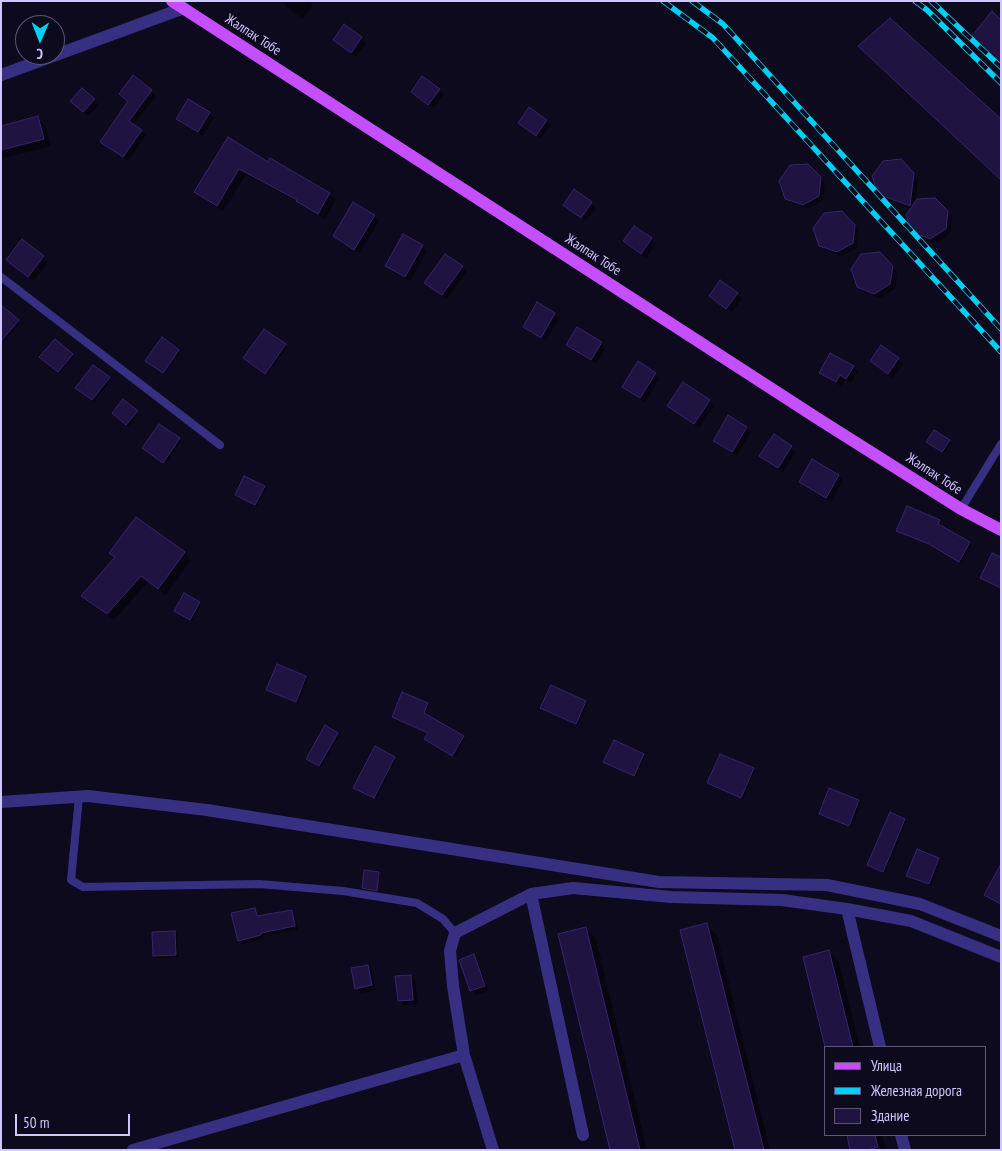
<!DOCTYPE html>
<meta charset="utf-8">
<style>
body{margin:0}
#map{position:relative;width:1002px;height:1151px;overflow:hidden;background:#0e0a1e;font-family:"PT Sans Narrow",sans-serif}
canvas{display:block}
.frame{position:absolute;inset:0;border:2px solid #d0c7ff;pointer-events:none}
.legend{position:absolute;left:824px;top:1046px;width:162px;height:90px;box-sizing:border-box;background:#0e0a1e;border:1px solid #5c5678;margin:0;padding:6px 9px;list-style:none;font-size:15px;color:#d0c7ff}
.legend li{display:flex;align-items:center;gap:10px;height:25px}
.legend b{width:25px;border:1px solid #5c5678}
.north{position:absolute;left:15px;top:15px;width:50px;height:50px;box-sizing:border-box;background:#0e0a1e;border:1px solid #5c5678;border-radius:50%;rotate:181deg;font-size:14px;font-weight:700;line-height:20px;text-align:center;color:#d0c7ff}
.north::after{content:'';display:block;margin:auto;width:18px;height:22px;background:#00cff2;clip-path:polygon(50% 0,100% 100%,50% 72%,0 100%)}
.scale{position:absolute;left:15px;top:1114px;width:115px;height:22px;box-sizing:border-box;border:2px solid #d0c7ff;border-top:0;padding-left:6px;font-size:15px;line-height:18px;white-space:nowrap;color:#d0c7ff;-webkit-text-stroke:4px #0e0a1e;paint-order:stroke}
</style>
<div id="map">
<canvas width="1002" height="1151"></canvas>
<div class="frame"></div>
<ul class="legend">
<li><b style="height:6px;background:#c54eff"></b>Улица</li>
<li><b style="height:6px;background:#00cff2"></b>Железная дорога</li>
<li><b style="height:14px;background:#1f1441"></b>Здание</li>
</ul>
<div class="north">С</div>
<div class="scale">50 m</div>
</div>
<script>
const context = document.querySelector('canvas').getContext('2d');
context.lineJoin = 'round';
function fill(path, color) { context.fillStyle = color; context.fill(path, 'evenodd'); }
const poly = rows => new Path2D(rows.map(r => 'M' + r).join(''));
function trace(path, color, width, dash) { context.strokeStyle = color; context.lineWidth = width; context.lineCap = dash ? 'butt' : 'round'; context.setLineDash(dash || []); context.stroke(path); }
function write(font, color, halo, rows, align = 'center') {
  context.font = font + ' "PT Sans Narrow",sans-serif'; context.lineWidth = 4; context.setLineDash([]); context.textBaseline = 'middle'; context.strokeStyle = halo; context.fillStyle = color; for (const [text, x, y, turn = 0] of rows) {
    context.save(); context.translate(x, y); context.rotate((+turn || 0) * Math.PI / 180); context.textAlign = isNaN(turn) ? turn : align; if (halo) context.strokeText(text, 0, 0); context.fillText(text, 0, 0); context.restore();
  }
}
fill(poly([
 [282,1,310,1,313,4,303,19,286,7],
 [345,26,366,43,356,57,335,40],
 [133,77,156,96,133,125,146,135,128,161,102,142,129,101],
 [439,90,444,94,434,108,417,96],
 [94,100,99,105,88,116,76,106],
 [209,113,214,118,203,136,182,124,178,119],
 [38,118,45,125,51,146,1,159,1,127],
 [546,121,551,125,541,139,520,123],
 [228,139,268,163,329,194,336,200,325,219,300,203,246,175,223,211,202,198,195,191],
 [901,160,918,179,915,201,935,199,952,217,950,234,935,243,918,237,913,232,912,209,884,198,879,193],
 [808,165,825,183,823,200,808,209,792,203,786,198],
 [575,191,596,208,586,221,565,205],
 [842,212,859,230,857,248,842,256,825,250,820,245],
 [374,216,379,221,360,253,339,241,334,236],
 [635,227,656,244,646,258,625,241],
 [422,246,427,251,410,281,391,271,386,266],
 [43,257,48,262,34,281,12,264],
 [884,259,897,272,895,289,880,298,863,292,858,286],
 [462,267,467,272,447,299,431,287],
 [737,294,742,299,732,312,710,296],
 [1,307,20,323,5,341,1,337],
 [554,314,559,318,546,341,529,332,524,327],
 [578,328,602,343,606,347,596,364,572,350,568,345],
 [264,330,287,347,267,375,247,360],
 [162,339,180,353,165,374,149,362],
 [55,340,74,357,60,373,41,357],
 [882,347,903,364,893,378,872,361],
 [853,367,858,371,851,383,846,379,841,386,825,377,821,372],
 [655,374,660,378,645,402,623,387],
 [109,378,111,380,94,402,79,390],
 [124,401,139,414,129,426,114,413],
 [709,401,714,405,699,428,668,406],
 [746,428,751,432,737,456,714,441],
 [774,436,796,452,783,472,761,456],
 [179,439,181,441,166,464,146,450],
 [949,441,951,443,944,453,930,443],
 [838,476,843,480,831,502,805,487,800,482],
 [264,487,266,489,257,506,236,495],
 [136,518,184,553,191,560,166,595,148,582,114,620,89,603,82,596,116,558,111,553],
 [939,521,941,523,940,526,972,545,961,563,932,546,900,532],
 [184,595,201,605,192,621,175,611],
 [277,666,308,679,298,704,268,690],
 [585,702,587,704,578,725,542,708],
 [427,704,429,706,425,715,465,739,455,757,428,741,426,739,429,733,395,718],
 [337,734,339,736,321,767,309,761],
 [643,755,645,757,636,777,605,762],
 [394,758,396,760,376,799,357,790],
 [753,769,755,771,743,799,709,783],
 [859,801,861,803,851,827,820,814],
 [904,820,906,822,885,873,871,867,869,865],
 [939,859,941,861,931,886,910,877],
 [378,873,380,875,378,892,365,890,363,888],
 [254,909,259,917,291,911,295,915,298,930,263,936,264,939,243,944,239,940],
 [707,925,717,935,770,1150,736,1150],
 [586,929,596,939,647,1150,611,1150],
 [175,932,177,934,178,957,156,958,154,956],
 [829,952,839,962,860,1047,826,1047,804,958],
 [474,956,478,961,489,991,476,995,471,990],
 [368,966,372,971,376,990,361,993,356,988],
 [411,976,415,981,418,1004,404,1005,399,1000],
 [848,1135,882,1135,886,1150,852,1150]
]), '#0007');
const building = poly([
 [992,11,1001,20,1001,65,972,36,992,11],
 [890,18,1001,119,1001,180,858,46,890,18],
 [344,24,362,37,351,53,333,40,344,24],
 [133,75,152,90,129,121,142,130,123,157,100,142,128,101,119,94,133,75],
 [422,76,440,89,428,105,411,92,422,76],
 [82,88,95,99,83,112,70,101,82,88],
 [188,99,210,112,198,132,176,119,188,99],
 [529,107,547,120,536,136,518,123,529,107],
 [38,116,44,139,1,150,1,126,38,116],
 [228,137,268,162,270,158,330,193,318,214,296,201,297,200,239,169,217,206,194,192,228,137],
 [901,159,914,173,910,206,878,194,872,176,883,161,901,159],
 [808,164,821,177,819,196,803,205,785,199,779,181,790,165,808,164],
 [574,189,592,202,581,218,563,205,574,189],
 [935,198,948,211,946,229,930,239,912,232,906,215,917,199,935,198],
 [353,202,375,215,354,250,333,236,353,202],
 [842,211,855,225,853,243,837,252,819,246,813,228,824,213,842,211],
 [634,226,652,238,641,254,623,241,634,226],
 [403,234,423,245,405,277,385,266,403,234],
 [22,239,44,256,28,277,6,260,22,239],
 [880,252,893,266,890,284,874,294,857,287,851,269,861,254,880,252],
 [445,254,463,266,442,295,424,283,445,254],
 [720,280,738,293,726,309,709,296,720,280],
 [537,302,555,313,541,338,523,327,537,302],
 [1,305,19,320,1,341,1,305],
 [577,327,602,342,591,360,566,345,577,327],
 [264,329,286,344,265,374,243,358,264,329],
 [162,337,179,350,163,373,145,361,162,337],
 [55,339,73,354,58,372,39,357,55,339],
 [881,345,899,358,888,374,870,361,881,345],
 [830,353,854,366,846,379,840,375,836,382,819,373,830,353],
 [638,361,656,373,640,398,622,387,638,361],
 [93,365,110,377,92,400,75,388,93,365],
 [683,382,710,400,694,424,667,406,683,382],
 [123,399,138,411,126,425,112,413,123,399],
 [728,415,747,427,732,452,713,441,728,415],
 [159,424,180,438,163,463,142,448,159,424],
 [934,430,950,440,942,452,926,442,934,430],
 [774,434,792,446,778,468,759,456,774,434],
 [812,459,839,475,826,498,799,482,812,459],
 [244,476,265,486,255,505,235,495,244,476],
 [907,506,940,520,938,524,970,542,959,562,929,544,896,531,907,506],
 [136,517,185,552,158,589,141,576,107,614,81,596,115,557,109,553,136,517],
 [992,553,1001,557,1001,588,980,578,992,553],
 [184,593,200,602,190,620,174,611,184,593],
 [277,664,306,676,296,702,266,690,277,664],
 [551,685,586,701,576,724,540,708,551,685],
 [402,692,428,703,424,713,464,736,452,756,424,739,428,733,392,717,402,692],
 [325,725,338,733,319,766,306,759,325,725],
 [614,740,644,754,634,776,603,762,614,740],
 [375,746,395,757,374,798,353,788,375,746],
 [720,754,754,768,741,798,707,783,720,754],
 [829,788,859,800,849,826,819,814,829,788],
 [890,812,905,819,883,872,867,865,890,812],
 [917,849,939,858,929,884,906,876,917,849],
 [1001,864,1001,904,984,895,1001,864],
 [364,870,379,872,377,891,362,888,364,870],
 [255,908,257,916,292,910,295,926,261,933,261,935,238,941,231,913,255,908],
 [707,923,764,1150,735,1150,680,930,707,923],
 [586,927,640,1150,610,1150,558,934,586,927],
 [175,931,176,955,153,956,152,932,175,931],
 [829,950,853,1047,825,1047,803,957,829,950],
 [474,954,485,986,470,991,459,960,474,954],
 [368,965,372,985,355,989,351,968,368,965],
 [411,975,413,1000,398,1001,395,976,411,975],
 [847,1135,875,1135,878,1147,868,1150,850,1150,847,1135]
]);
fill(building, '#1f1441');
trace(building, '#36246f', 1);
trace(poly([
 [1,277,220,445],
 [961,509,1001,444],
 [79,797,71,880,83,887,259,884,343,891,417,903,443,919,455,933]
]), '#373082', 8);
trace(poly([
 [1,75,184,8],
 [1,802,88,796,207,810,659,882,827,885,920,904,1001,936],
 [531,894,583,1135],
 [847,909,880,1047],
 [901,1135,905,1150],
 [133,1150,464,1055],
 [493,1150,464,1055,453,986,450,951,455,933,531,894,573,888,671,897,782,900,847,909,911,921,1001,957]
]), '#373082', 12);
trace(poly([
 [172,1,820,420,961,509,1001,530]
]), '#c54eff', 12);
const rail = poly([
 [663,1,713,38,1001,352],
 [692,1,723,24,1001,329],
 [915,1,927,10,1001,83],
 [931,1,1001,67]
]);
trace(rail, '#00cff2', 5.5);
trace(rail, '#0e0a1e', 4, [11]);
write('14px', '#d0c7ff', '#0e0a1e', [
 ["Жалпак Тобе",253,35,33],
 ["Жалпак Тобе",593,255,33],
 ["Жалпак Тобе",934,474,33]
]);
</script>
